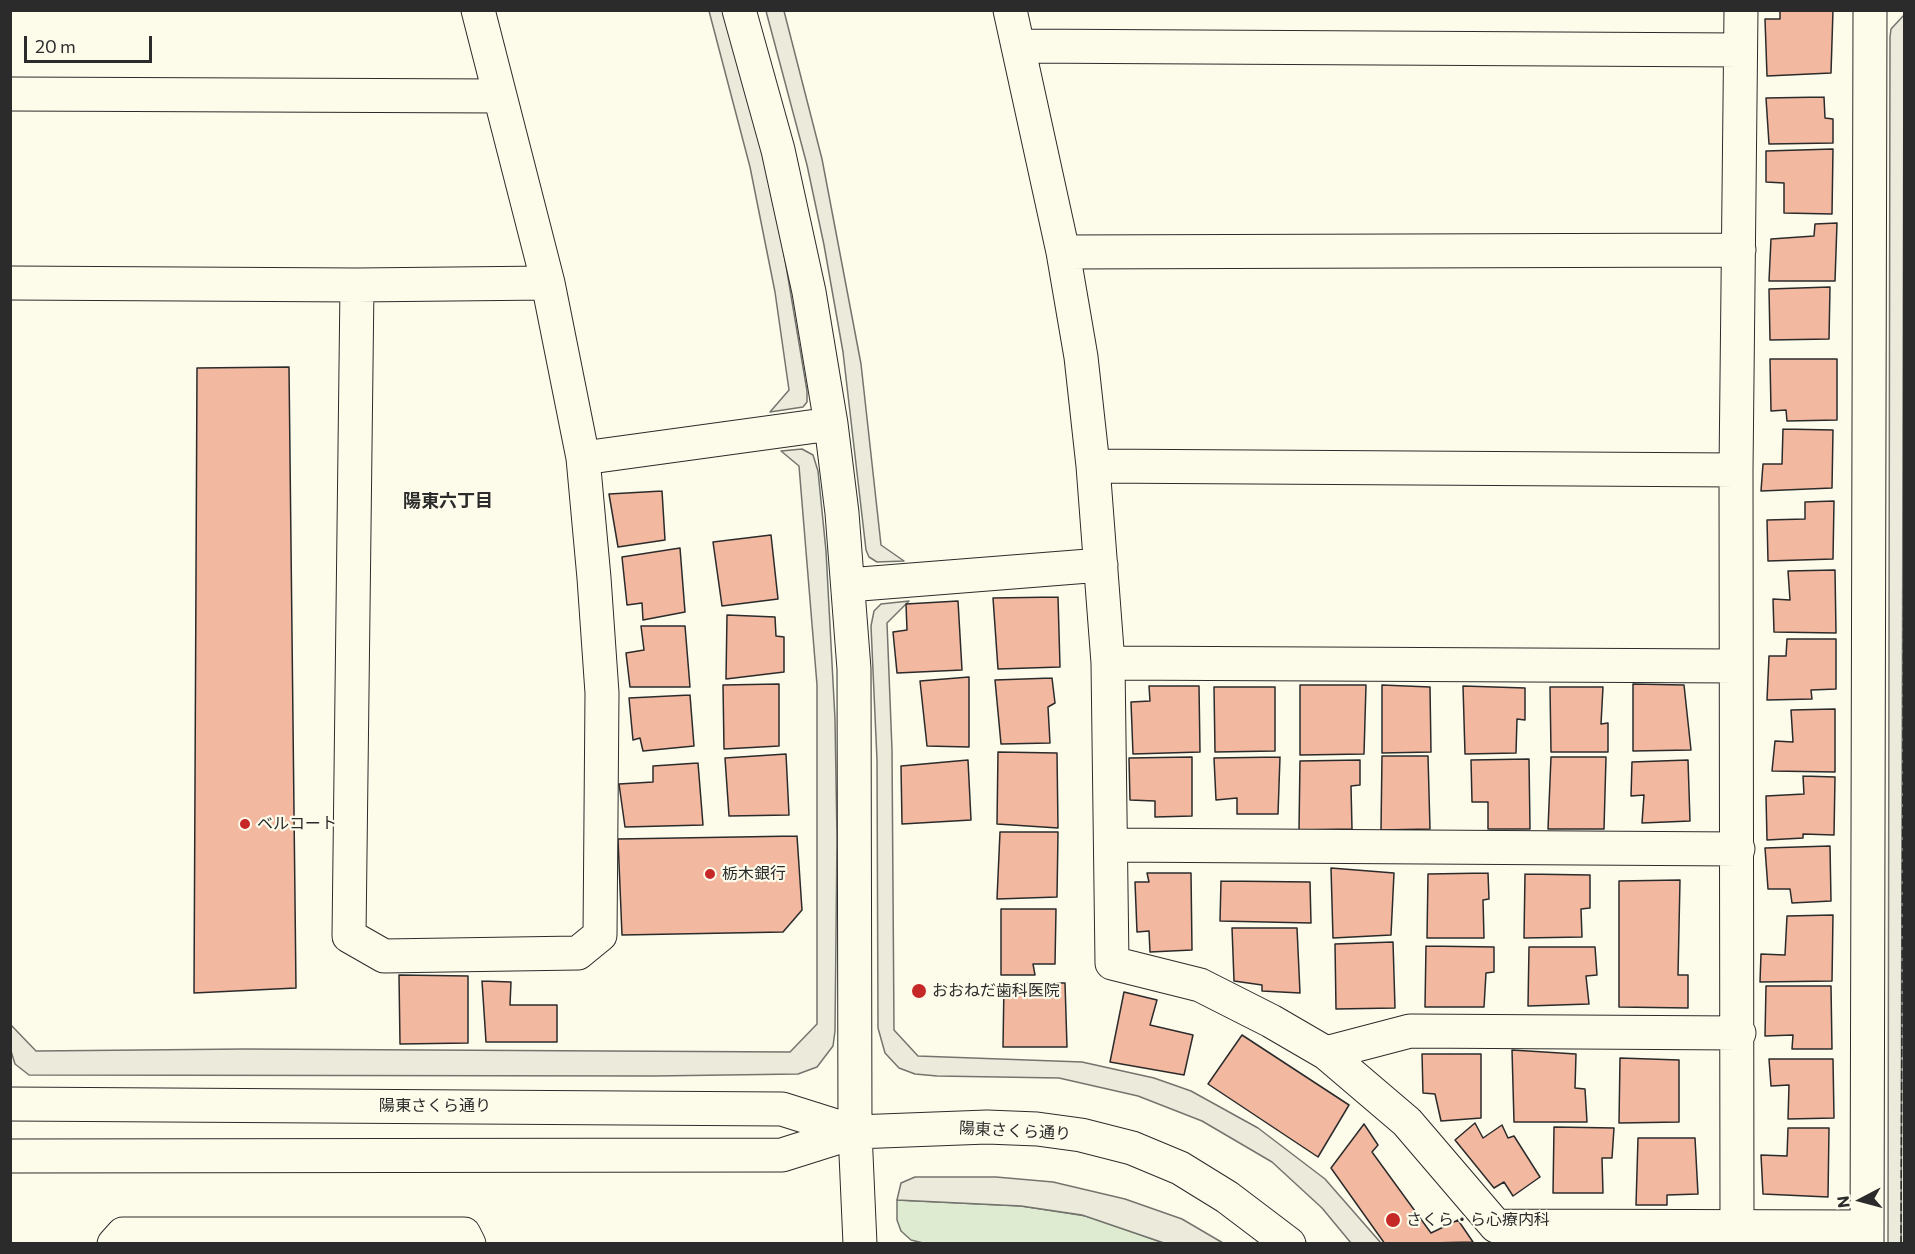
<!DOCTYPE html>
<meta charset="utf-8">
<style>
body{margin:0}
#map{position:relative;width:1915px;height:1254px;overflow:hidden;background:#fdfbea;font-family:Commissioner,sans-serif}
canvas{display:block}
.frame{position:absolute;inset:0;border:12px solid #2b2b2b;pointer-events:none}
.north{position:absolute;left:1831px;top:1170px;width:60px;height:60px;-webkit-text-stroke:4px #fdfbea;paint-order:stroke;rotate:264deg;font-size:16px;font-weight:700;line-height:24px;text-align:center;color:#2b2b2b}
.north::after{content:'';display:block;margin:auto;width:21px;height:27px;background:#2b2b2b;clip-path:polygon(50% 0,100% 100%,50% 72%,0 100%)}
.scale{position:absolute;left:24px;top:36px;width:128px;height:27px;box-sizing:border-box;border:3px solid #2b2b2b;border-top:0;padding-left:8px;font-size:18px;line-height:21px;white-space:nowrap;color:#2b2b2b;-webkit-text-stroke:4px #fdfbea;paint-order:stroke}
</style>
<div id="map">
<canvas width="1915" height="1254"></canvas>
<div class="frame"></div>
<div class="north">N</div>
<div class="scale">20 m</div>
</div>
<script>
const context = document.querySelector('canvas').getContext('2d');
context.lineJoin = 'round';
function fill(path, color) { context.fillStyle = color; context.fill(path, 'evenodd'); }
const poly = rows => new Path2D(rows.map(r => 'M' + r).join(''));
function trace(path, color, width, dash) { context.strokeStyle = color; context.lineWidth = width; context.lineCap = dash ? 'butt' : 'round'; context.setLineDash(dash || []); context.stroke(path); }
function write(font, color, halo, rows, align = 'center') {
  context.font = font + ' Commissioner,"Noto Sans JP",sans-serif'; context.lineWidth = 4.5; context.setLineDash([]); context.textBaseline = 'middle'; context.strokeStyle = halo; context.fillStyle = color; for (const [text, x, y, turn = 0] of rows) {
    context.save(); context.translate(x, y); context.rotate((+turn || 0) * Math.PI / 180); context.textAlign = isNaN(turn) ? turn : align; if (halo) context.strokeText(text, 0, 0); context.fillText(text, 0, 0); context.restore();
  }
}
const green = poly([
 [1904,503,1904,1243,1901,1244,1901,1243,1904,503],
 [897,1200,1021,1206,1086,1216,1164,1243,923,1243,911,1240,901,1231,897,1220,897,1200]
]);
fill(green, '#deebd1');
trace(green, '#74746e', 1.5);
const parking = poly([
 [709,11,725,11,759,134,779,224,807,391,807,402,803,407,770,412,789,390,775,292,750,167,709,11],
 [766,11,784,11,822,159,861,364,881,545,904,561,877,562,869,557,866,550,843,352,824,245,807,165,766,11],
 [1904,15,1901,1243,1888,1244,1890,37,1891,29,1904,15],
 [802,449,813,455,818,471,826,551,835,719,837,838,835,1031,833,1046,817,1067,798,1074,654,1076,29,1075,15,1064,11,1051,11,1025,36,1051,245,1049,790,1052,817,1024,817,685,799,466,781,451,802,449],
 [909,601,887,623,892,750,894,1030,918,1056,1082,1062,1154,1078,1191,1091,1258,1128,1325,1179,1381,1243,1351,1243,1322,1208,1272,1162,1202,1121,1138,1096,1059,1078,937,1076,915,1074,899,1068,885,1053,878,1028,877,760,871,626,874,611,881,604,909,601],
 [915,1177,996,1177,1053,1182,1125,1199,1182,1219,1223,1243,1164,1243,1082,1215,1021,1206,897,1200,901,1183,915,1177]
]);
fill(parking, '#eceadb');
trace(parking, '#74746e', 1.5);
const building = poly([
 [1780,10,1833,10,1831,73,1767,76,1765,19,1780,19,1780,10],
 [1824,97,1825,118,1833,119,1833,143,1769,144,1766,98,1824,97],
 [1833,149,1832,214,1784,213,1784,183,1766,182,1766,151,1833,149],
 [1837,223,1835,281,1769,281,1771,239,1814,236,1815,224,1837,223],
 [1830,287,1829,339,1770,340,1769,289,1830,287],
 [1770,359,1837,359,1837,420,1787,421,1786,410,1771,411,1770,359],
 [289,367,296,988,194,993,197,368,289,367],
 [1783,429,1833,430,1832,488,1761,491,1763,464,1782,464,1783,429],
 [662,491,665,540,618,547,609,494,662,491],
 [1834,501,1833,559,1768,561,1767,520,1805,519,1805,502,1834,501],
 [771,535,778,599,722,606,713,542,771,535],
 [680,548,685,612,643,620,642,603,627,605,622,557,680,548],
 [1835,570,1836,633,1774,632,1773,599,1790,600,1788,571,1835,570],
 [1058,597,1060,667,998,669,993,598,1058,597],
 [958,601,962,670,897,673,893,632,907,630,906,604,958,601],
 [727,615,775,617,776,636,784,637,784,672,726,679,727,615],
 [641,626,685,626,690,687,630,687,626,653,644,650,641,626],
 [1787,639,1836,639,1836,689,1811,690,1812,699,1767,700,1769,656,1786,656,1787,639],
 [969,677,969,747,927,746,920,681,969,677],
 [1052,678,1055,703,1048,707,1050,743,1001,744,995,680,1052,678],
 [779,684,779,746,724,749,723,685,779,684],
 [1633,684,1684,685,1691,750,1633,751,1633,684],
 [1300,685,1366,685,1364,754,1300,755,1300,685],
 [1382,685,1430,687,1431,752,1382,753,1382,685],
 [1149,686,1199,686,1200,752,1133,754,1131,702,1150,701,1149,686],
 [1463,686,1525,688,1525,720,1517,719,1516,753,1465,754,1463,686],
 [1214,687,1275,687,1275,751,1215,752,1214,687],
 [1550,687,1603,687,1601,724,1608,723,1608,752,1551,752,1550,687],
 [690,695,694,746,643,751,640,738,633,740,629,698,690,695],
 [1835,709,1835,772,1772,771,1775,741,1793,742,1791,710,1835,709],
 [998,752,1057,753,1058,828,997,824,998,752],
 [786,754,789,815,729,816,725,758,786,754],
 [1382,756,1428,756,1430,829,1381,830,1382,756],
 [1192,757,1192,816,1155,817,1155,801,1130,800,1129,758,1192,757],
 [1280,757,1278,814,1237,814,1237,798,1216,800,1214,758,1280,757],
 [1551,757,1606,757,1604,829,1548,829,1551,757],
 [1529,759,1530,829,1488,829,1488,802,1472,802,1471,760,1529,759],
 [968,760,971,820,902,824,901,766,968,760],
 [1360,760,1360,785,1351,786,1352,829,1299,830,1300,761,1360,760],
 [1688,760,1690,821,1642,823,1644,795,1631,796,1632,762,1688,760],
 [698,763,703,825,625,827,619,784,653,782,653,766,698,763],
 [1803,776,1835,777,1834,835,1803,834,1803,838,1767,840,1766,796,1804,794,1803,776],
 [1000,832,1058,832,1057,897,997,899,1000,832],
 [797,836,802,910,783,932,622,935,618,839,797,836],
 [1830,846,1831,901,1792,903,1790,889,1768,889,1765,848,1830,846],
 [1331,868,1394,873,1391,935,1333,938,1331,868],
 [1147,873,1191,873,1192,950,1150,952,1149,931,1137,932,1135,882,1149,882,1147,873],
 [1488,873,1489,899,1483,900,1484,938,1427,938,1428,874,1488,873],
 [1525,874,1590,875,1590,908,1581,909,1582,937,1524,938,1525,874],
 [1680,880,1678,975,1688,975,1688,1008,1619,1007,1619,881,1680,880],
 [1221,881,1310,882,1311,923,1220,921,1221,881],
 [1001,909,1056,909,1055,964,1033,964,1035,975,1001,975,1001,909],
 [1833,915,1832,981,1760,982,1761,954,1785,955,1787,916,1833,915],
 [1232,928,1297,928,1300,993,1262,991,1262,985,1234,981,1232,928],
 [1393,942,1395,1008,1336,1009,1335,944,1393,942],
 [1426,946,1494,947,1494,972,1486,973,1484,1007,1425,1007,1426,946],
 [1529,947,1595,947,1597,975,1586,976,1589,1004,1528,1006,1529,947],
 [399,975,468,976,468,1043,400,1044,399,975],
 [482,981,511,982,510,1005,557,1005,557,1042,486,1042,482,981],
 [1004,983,1065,983,1067,1047,1003,1047,1004,983],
 [1766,986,1831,986,1832,1049,1792,1049,1793,1035,1765,1036,1766,986],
 [1124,992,1157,1000,1150,1025,1193,1035,1184,1075,1110,1062,1124,992],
 [1242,1035,1349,1105,1318,1157,1208,1084,1242,1035],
 [1512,1050,1576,1054,1575,1088,1585,1089,1587,1122,1514,1122,1512,1050],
 [1422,1054,1481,1054,1481,1118,1441,1121,1435,1094,1423,1093,1422,1054],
 [1620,1058,1679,1060,1679,1122,1619,1123,1620,1058],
 [1769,1059,1833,1059,1834,1118,1788,1119,1789,1085,1771,1086,1769,1059],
 [1475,1123,1483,1138,1502,1125,1508,1138,1514,1136,1540,1177,1513,1196,1504,1182,1494,1188,1455,1140,1475,1123],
 [1364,1124,1378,1145,1372,1152,1431,1233,1458,1220,1473,1242,1385,1244,1331,1168,1364,1124],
 [1554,1127,1614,1128,1612,1158,1602,1158,1603,1193,1553,1193,1554,1127],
 [1788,1128,1829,1128,1828,1197,1763,1194,1761,1155,1787,1156,1788,1128],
 [1638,1138,1695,1138,1698,1194,1667,1195,1667,1205,1636,1205,1638,1138]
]);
fill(building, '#f2b8a0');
trace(building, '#2b2b2b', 1.5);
const minor = poly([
 [478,10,548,283,583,458,831,424],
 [739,10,778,150,809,292,831,424,842,513,854,669,855,1132,860,1244],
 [1010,10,1063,252,1081,357,1093,466,1108,663,1112,963,1200,985,1271,1021,1326,1053,1407,1122,1496,1226,1867,1227],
 [1019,46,1740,50],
 [10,94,500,96],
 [1063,252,1739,250],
 [10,283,357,285,548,283],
 [357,285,349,936,384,956,578,953,600,935,602,693,594,578,583,458],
 [1093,466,1736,470],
 [848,585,1101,565],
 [1108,663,1736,666],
 [1111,845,1738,849],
 [1326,1053,1410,1031,1739,1033],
 [10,1104,782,1109,855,1132],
 [10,1156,782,1155,855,1132,987,1127,1037,1129,1081,1135,1132,1148,1180,1168,1227,1197,1289,1244],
 [1737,1225,1736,470,1741,10],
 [114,1244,123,1234,464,1234,469,1244],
 [1867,1244,1870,10]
]);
trace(minor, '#2b2b2b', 35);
trace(minor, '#fdfbea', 33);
trace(poly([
 [1901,1244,1904,503]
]), '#2b2b2b', 1.5, [8, 3]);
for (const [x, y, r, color] of [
 [245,824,6,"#c62828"],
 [710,874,6,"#c62828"],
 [919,991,8,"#c62828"],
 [1393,1220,8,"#c62828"]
]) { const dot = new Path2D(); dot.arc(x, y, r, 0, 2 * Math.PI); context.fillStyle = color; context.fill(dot); trace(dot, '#fdfbea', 2); }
write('16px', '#2b2b2b', '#fdfbea', [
 ["ベルコート",257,824],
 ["栃木銀行",722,874],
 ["おおねだ歯科医院",932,991],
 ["さくら・ら心療内科",1406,1220]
], 'left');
write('16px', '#2b2b2b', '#fdfbea', [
 ["陽東さくら通り",435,1106],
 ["陽東さくら通り",1015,1131,3]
]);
write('bold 18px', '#2b2b2b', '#fdfbea', [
 ["陽東六丁目",448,501]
]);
</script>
